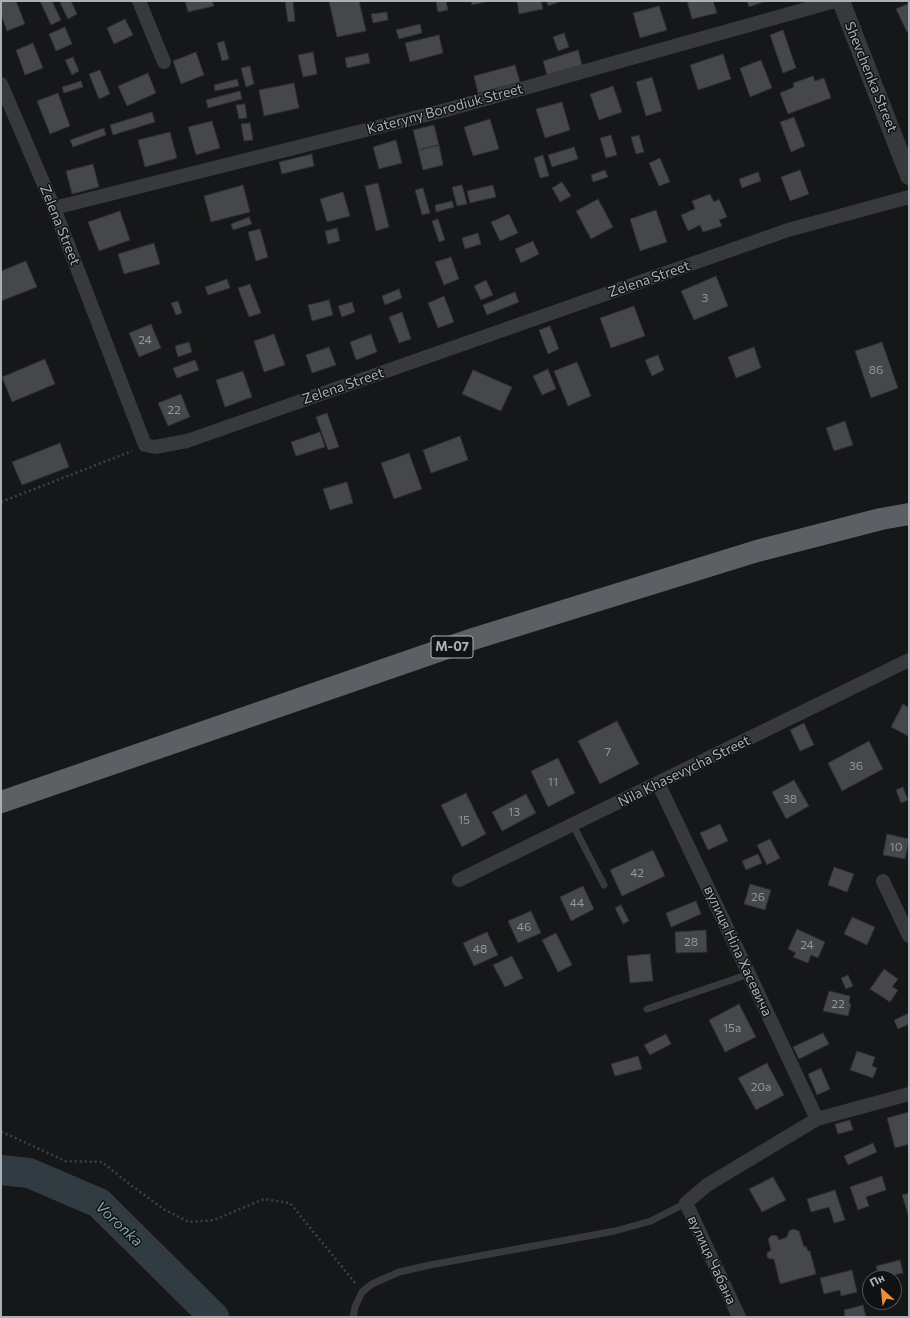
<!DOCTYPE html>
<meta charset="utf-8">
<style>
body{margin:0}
#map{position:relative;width:910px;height:1318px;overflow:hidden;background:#161718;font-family:Commissioner,sans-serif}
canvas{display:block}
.frame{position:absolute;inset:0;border:2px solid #a9b0b8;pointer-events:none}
.north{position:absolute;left:862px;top:1270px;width:40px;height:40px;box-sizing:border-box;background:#111213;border:1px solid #4e5155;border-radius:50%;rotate:333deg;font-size:11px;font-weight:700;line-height:16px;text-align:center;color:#a9b0b8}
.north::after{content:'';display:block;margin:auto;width:14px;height:18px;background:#eb8e3c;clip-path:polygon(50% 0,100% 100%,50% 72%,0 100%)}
</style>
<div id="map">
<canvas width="910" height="1318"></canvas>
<div class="frame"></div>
<div class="north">Пн</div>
</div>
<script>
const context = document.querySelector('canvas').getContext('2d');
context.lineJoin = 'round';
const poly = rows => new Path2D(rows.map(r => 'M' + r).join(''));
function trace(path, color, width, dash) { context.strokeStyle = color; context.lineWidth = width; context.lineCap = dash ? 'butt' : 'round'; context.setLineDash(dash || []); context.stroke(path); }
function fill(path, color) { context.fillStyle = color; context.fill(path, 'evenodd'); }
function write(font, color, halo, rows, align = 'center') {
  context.font = font + ' Commissioner,sans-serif'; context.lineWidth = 3; context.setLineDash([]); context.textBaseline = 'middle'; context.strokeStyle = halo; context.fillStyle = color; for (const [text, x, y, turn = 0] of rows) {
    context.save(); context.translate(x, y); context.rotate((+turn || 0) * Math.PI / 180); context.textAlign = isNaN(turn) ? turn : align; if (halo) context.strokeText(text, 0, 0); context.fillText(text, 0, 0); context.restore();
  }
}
trace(poly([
 [1,1170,29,1173,99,1203,214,1317]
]), '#303c41', 30);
const building = poly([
 [1,1,16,1,25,24,7,31,1,15,1,1],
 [40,1,52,1,61,20,51,25,40,1],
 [64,1,71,1,77,14,68,19,60,3,64,1],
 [185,1,212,1,214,6,188,12,185,1],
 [285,1,293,1,295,21,288,22,285,1],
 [329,1,359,1,366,31,337,37,329,1],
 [441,1,446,1,448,10,438,12,436,2,441,1],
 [471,1,489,1,472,5,471,1],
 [517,1,541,1,543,9,519,14,517,1],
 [547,1,562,1,548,6,547,1],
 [687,1,713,1,717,13,692,19,687,1],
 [747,1,766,1,749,7,747,1],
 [909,3,909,31,907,32,896,9,909,3],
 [659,6,667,30,640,38,633,13,659,6],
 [387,12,388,20,373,23,371,14,387,12],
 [125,19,133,35,114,44,107,28,125,19],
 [420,24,422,33,399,39,396,30,420,24],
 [65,27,72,44,56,51,49,34,65,27],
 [783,30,796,68,783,73,770,35,783,30],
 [564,33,569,47,558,51,553,37,564,33],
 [439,35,443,53,410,62,405,43,439,35],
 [224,41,229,59,222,61,217,43,224,41],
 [33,43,43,68,25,75,16,50,33,43],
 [578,50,582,65,547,75,543,61,578,50],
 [196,52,204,75,181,84,173,61,196,52],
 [313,52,317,74,303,77,298,55,313,52],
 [368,53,370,63,347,68,345,58,368,53],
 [723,54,731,79,698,90,690,65,723,54],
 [73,57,79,71,72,75,65,60,73,57],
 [761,60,772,88,750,97,740,68,761,60],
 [515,65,520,82,478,93,474,76,515,65],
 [250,66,254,84,246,87,241,68,250,66],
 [100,70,110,94,99,99,89,74,100,70],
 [148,73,156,93,127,106,118,86,148,73],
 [813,76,815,81,824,78,831,98,788,114,780,93,794,87,793,83,813,76],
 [652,77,662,111,646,116,636,82,652,77],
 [237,79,239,86,215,91,214,85,237,79],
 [81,81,83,87,64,93,62,87,81,81],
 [294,83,299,108,264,116,259,90,294,83],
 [613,86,622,112,599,120,590,94,613,86],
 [240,91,242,99,208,108,206,100,240,91],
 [58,93,70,126,50,134,37,101,58,93],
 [562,102,570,130,545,138,536,109,562,102],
 [245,104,247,118,239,119,236,105,245,104],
 [152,112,155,122,113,135,110,125,152,112],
 [794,117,805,146,791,152,780,122,794,117],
 [490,119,499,149,473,156,464,127,490,119],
 [212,121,220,148,196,155,188,127,212,121],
 [250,123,253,140,244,141,241,124,250,123],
 [434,125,439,145,418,150,413,130,434,125],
 [104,128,106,135,73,147,70,140,104,128],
 [170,132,177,158,145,167,138,140,170,132],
 [611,135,617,155,606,158,600,138,611,135],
 [639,135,644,152,636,154,631,137,639,135],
 [396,140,402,163,379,169,373,147,396,140],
 [439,145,443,165,423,170,418,150,439,145],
 [574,147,578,159,552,167,548,155,574,147],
 [312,154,314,166,282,174,279,162,312,154],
 [543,155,549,176,540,178,534,158,543,155],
 [660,158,670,182,659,186,649,163,660,158],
 [93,164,99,187,72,194,66,171,93,164],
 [605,170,608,177,593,182,591,175,605,170],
 [800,170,809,194,790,201,781,177,800,170],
 [758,172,761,181,742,188,739,179,758,172],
 [562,182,571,196,560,202,552,188,562,182],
 [378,183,389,227,376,231,365,186,378,183],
 [243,185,250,212,211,222,204,196,243,185],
 [462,185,467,204,457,206,452,187,462,185],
 [493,185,496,197,470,203,467,191,493,185],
 [423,188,430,213,422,215,415,190,423,188],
 [343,192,350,216,327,222,320,199,343,192],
 [710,194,714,202,719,199,727,217,719,220,722,226,703,232,700,225,688,231,681,215,695,209,692,201,710,194],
 [598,199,613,227,591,239,576,211,598,199],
 [452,201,454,207,436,212,435,205,452,201],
 [656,210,667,242,640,251,630,219,656,210],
 [120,211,130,240,99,251,88,222,120,211],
 [509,214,518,233,500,241,491,222,509,214],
 [249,217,252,224,233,230,231,224,249,217],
 [438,219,445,240,439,242,432,221,438,219],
 [337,228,340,241,328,244,325,231,337,228],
 [260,229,268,257,256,261,248,232,260,229],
 [478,233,481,244,465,249,462,238,478,233],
 [533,241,539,254,521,263,515,249,533,241],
 [154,243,160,264,124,274,118,254,154,243],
 [451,257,459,279,444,285,435,262,451,257],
 [26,261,37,287,1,301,1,271,26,261],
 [716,276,728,306,694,320,681,291,716,276],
 [227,279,230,288,208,295,205,287,227,279],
 [486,280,493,295,481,300,474,286,486,280],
 [250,284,261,313,249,317,238,288,250,284],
 [399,289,402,298,385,305,382,296,399,289],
 [515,292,519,302,487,315,483,305,515,292],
 [444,296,454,322,438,328,428,303,444,296],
 [329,300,333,315,312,321,308,305,329,300],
 [178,301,182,313,176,315,171,303,178,301],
 [352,302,355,312,342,317,338,306,352,302],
 [634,306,645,336,611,348,600,318,634,306],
 [402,312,411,339,399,343,389,317,402,312],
 [151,324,161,348,139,357,129,333,151,324],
 [550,326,559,349,548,354,539,330,550,326],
 [274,334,285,365,264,372,254,341,274,334],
 [371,334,377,352,356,360,350,342,371,334],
 [189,342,192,352,178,357,175,346,189,342],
 [882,342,898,388,871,398,855,351,882,342],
 [329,347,336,365,312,373,306,355,329,347],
 [754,347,761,368,736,378,728,357,754,347],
 [658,355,664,370,652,376,645,360,658,355],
 [45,359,55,384,12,402,2,377,45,359],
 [195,360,199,370,177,378,173,368,195,360],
 [577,362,591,396,568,406,554,371,577,362],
 [548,369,556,389,542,395,533,376,548,369],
 [473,370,512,387,501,411,462,394,473,370],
 [243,371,252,397,225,407,216,380,243,371],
 [181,394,190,417,168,426,158,403,181,394],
 [327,413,339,447,328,450,316,417,327,413],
 [845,421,853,445,834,451,826,428,845,421],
 [320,432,325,447,296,456,291,442,320,432],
 [460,436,468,460,431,473,423,450,460,436],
 [60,443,69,467,22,485,12,462,60,443],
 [409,453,422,489,394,499,381,463,409,453],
 [347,482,353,503,330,510,323,489,347,482],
 [903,704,909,708,908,736,891,727,903,704],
 [617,721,639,764,600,784,578,741,617,721],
 [804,723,814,745,800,751,790,730,804,723],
 [869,741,883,769,842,791,828,763,869,741],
 [558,758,575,793,548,807,531,771,558,758],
 [794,780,809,806,786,819,772,792,794,780],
 [903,787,908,800,901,803,896,790,903,787],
 [466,793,486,834,462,847,441,805,466,793],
 [526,794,536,813,502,831,492,812,526,794],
 [720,824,728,841,708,850,700,833,720,824],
 [887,834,909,839,905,859,883,855,887,834],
 [770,839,780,858,767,865,757,845,770,839],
 [653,850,665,876,622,896,610,870,653,850],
 [758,854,762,863,746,870,742,861,758,854],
 [834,867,854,874,847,892,828,885,834,867],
 [750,884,771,890,765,910,744,904,750,884],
 [583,886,594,909,571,921,560,897,583,886],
 [696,901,701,914,671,927,666,913,696,901],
 [621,905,629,921,623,924,615,908,621,905],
 [531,911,541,933,518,943,508,921,531,911],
 [852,917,875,927,867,945,844,934,852,917],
 [797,929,825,942,818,958,811,955,808,963,793,957,796,953,788,949,797,929],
 [706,930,707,952,676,953,675,932,706,930],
 [487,932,498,955,474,966,463,943,487,932],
 [556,933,572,965,558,972,542,940,556,933],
 [650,954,653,981,630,983,627,956,650,954],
 [512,956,523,978,505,987,493,965,512,956],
 [884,969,898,979,892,987,898,990,890,1002,870,989,884,969],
 [848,975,853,986,846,989,841,978,848,975],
 [829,991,850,996,849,1003,851,1004,848,1016,823,1011,829,991],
 [739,1004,756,1037,725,1052,709,1020,739,1004],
 [909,1013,909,1024,898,1029,894,1020,909,1013],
 [823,1033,829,1044,799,1059,793,1047,823,1033],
 [666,1034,671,1044,650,1055,644,1045,666,1034],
 [857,1051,875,1057,872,1066,877,1068,873,1078,850,1070,857,1051],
 [638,1056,642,1069,615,1076,611,1064,638,1056],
 [767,1063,784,1095,756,1110,738,1078,767,1063],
 [821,1068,830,1089,817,1095,808,1074,821,1068],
 [909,1112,909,1144,895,1148,887,1118,909,1112],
 [850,1120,853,1130,838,1134,835,1124,850,1120],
 [873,1143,877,1152,848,1165,844,1156,873,1143],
 [882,1176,886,1190,866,1197,869,1206,858,1210,850,1187,882,1176],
 [773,1177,786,1200,762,1212,749,1189,773,1177],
 [835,1190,845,1220,834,1223,829,1207,811,1212,807,1199,835,1190],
 [909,1193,909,1217,902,1195,909,1193],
 [793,1229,799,1231,804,1247,806,1246,808,1251,810,1251,816,1274,780,1284,774,1259,770,1259,767,1257,767,1253,771,1250,768,1239,772,1235,777,1236,779,1240,787,1237,789,1231,793,1229],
 [900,1260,903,1273,879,1278,876,1266,900,1260],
 [852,1270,857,1292,841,1296,840,1290,824,1294,820,1278,852,1270],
 [863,1305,866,1317,845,1317,844,1310,863,1305]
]);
fill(building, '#45474b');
trace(building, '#303134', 1);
trace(poly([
 [1,502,132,451],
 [1,1132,9,1135,65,1161,102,1162,132,1186,165,1210,189,1222,214,1220,264,1199,290,1203,356,1284]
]), '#3e4144', 2.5, [2, 3]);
trace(poly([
 [573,825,604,885],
 [647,1009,749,974],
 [353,1317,355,1307,362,1292,372,1284,399,1272,430,1265,615,1231,651,1221,686,1203]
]), '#37393d', 7);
trace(poly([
 [139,1,164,62],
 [1,84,54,208,145,445,155,447,187,441,788,230,909,197],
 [54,208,446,110,835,1],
 [658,783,749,974,817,1119],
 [459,880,909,660],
 [883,881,909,936],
 [739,1317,686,1203,707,1185,817,1119,909,1094]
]), '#37393d', 14);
trace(poly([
 [841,1,909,176]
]), '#37393d', 18);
trace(poly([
 [1,802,473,639,757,551,881,519,909,514]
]), '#5c6065', 22);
write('12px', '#90969d', null, [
 ["3",705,298],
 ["24",145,340],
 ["86",876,370],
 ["22",174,410],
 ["7",608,752],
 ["36",856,766],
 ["11",553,782],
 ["38",790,799],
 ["13",514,812],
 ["15",464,820],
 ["10",896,847],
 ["42",637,873],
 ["26",758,897],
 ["44",577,903],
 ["46",524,927],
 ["28",691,942],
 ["24",807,945],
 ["48",480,949],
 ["22",838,1004],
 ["15а",732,1028],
 ["20а",761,1087]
]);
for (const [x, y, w] of [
 [452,647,42]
]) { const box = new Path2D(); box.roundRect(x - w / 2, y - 11, w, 22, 3); context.fillStyle = '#111213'; context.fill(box); trace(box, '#a9b0b8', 1); }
write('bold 13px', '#a9b0b8', null, [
 ["М-07",452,647]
]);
write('14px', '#a9b0b8', '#111213', [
 ["Shevchenka Street",871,77,68],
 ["Kateryny Borodiuk Street",445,109,-15],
 ["Zelena Street",60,225,68],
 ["Zelena Street",649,279,-19],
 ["Zelena Street",343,386,-19],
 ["Nila Khasevycha Street",684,771,-26],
 ["вулиця Ніла Хасевича",738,951,65],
 ["вулиця Чабана",712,1260,65]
]);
write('italic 15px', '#81a4b1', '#111213', [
 ["Voronka",119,1224,43]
]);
</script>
